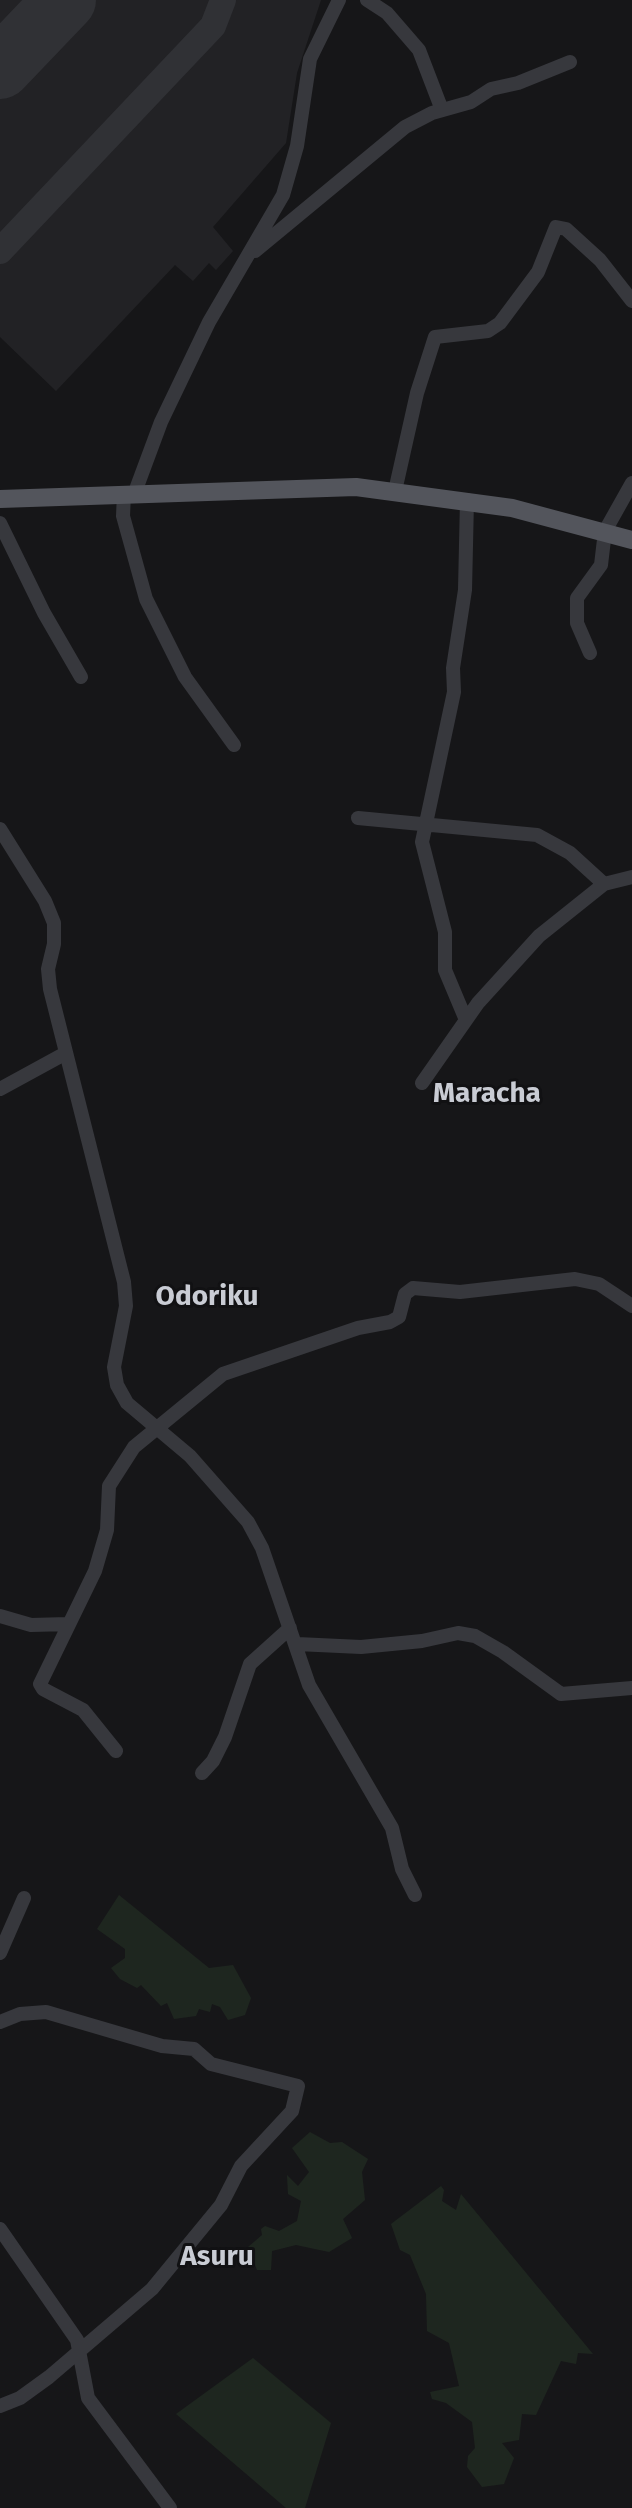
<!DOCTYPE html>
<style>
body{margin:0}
canvas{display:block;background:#161618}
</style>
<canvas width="632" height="2508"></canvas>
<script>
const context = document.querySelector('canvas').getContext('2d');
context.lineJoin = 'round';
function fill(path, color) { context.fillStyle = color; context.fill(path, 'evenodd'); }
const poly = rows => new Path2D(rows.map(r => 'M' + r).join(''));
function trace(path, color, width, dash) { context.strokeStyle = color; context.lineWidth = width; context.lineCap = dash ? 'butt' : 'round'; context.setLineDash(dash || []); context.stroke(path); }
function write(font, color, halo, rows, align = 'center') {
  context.font = font + ' "Fira Sans",sans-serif'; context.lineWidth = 6; context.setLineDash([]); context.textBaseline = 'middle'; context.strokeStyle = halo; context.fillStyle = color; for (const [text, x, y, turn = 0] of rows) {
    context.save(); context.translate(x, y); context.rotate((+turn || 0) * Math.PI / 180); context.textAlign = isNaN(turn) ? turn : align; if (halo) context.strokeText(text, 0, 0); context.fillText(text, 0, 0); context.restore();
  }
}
fill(poly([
 [0,0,321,0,297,73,286,143,213,227,233,251,216,270,209,263,193,281,175,265,56,391,0,337]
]), '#222225');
fill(poly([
 [119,1895,209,1968,233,1965,251,1998,245,2015,228,2020,220,2007,212,2004,210,2012,199,2009,196,2016,174,2019,167,2003,161,2006,141,1985,137,1988,120,1979,111,1968,125,1958,125,1949,97,1929],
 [310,2132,330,2143,342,2142,368,2159,362,2172,365,2200,343,2219,352,2238,329,2252,296,2245,272,2251,271,2270,257,2270,248,2247,262,2235,261,2229,265,2226,279,2231,297,2221,301,2201,288,2194,287,2175,298,2186,309,2172,292,2148],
 [441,2186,444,2190,442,2201,456,2210,461,2194,593,2354,578,2353,576,2364,561,2361,536,2415,522,2414,519,2440,502,2443,514,2458,504,2484,482,2487,467,2467,468,2456,475,2448,472,2422,446,2403,432,2399,430,2392,459,2386,449,2343,427,2331,426,2294,410,2255,400,2250,391,2224],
 [253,2358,331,2423,305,2508,286,2508,176,2414]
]), '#1e261f');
trace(poly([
 [0,251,213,26,223,0]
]), '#303135', 26);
trace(poly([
 [0,68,65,0]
]), '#303135', 62);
trace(poly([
 [367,0,387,13,419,50,442,110],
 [255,251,405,127,432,113,471,102,491,89,518,83,570,62],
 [395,491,417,393,435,337,488,331,500,323,538,272,556,227,566,229,600,260,632,301],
 [135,492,161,422,209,322,283,195,297,146,310,59,339,0],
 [124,493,123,516,146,599,185,677,234,745],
 [0,523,44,613,81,677],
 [590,653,577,623,577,598,601,565,605,531,632,483],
 [358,818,537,835,570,853,604,884],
 [0,829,45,901,54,923,54,944,48,969,50,989,124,1282,126,1306,114,1367,117,1385,127,1403,190,1456,248,1522,262,1548,309,1685,392,1828,402,1869,415,1895],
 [466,1020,445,970,445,932,422,842,454,692,453,668,465,590,467,500],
 [422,1083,478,1003,539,936,604,884,632,877],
 [0,1089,66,1053],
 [0,1616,31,1625,68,1624],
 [297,1644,361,1647,422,1641,458,1633,475,1636,503,1652,561,1694,632,1688],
 [116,1751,83,1710,43,1689,40,1684,95,1571,107,1530,109,1486,134,1447,223,1374,358,1328,390,1322,399,1317,405,1294,413,1288,460,1292,575,1279,599,1284,632,1306],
 [202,1773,213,1761,225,1737,250,1664,290,1628],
 [0,1953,24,1898],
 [0,2022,20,2014,46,2012,162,2046,194,2049,211,2064,298,2086,292,2111,241,2166,221,2205,152,2289,49,2377,20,2398,0,2406],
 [0,2229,77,2340,88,2398,170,2508]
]), '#37383d', 14);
trace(poly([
 [0,499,356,487,512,508,632,540]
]), '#53555c', 18);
write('bold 28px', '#c9ccd4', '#111113', [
 ["Maracha",487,1094],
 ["Odoriku",207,1297],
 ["Asuru",217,2257]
]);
</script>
